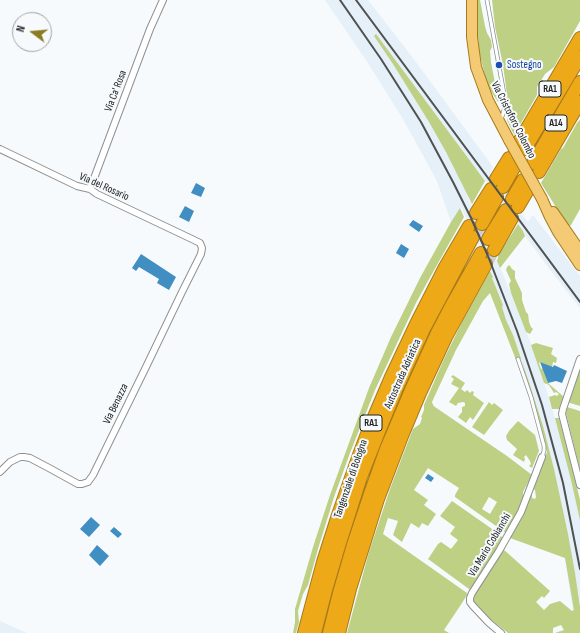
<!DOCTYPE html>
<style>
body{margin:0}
#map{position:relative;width:580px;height:633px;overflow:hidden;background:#f6fafc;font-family:"Sofia Sans Condensed",sans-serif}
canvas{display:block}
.north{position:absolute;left:12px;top:12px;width:40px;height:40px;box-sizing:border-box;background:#f6fafc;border:1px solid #a1a4a5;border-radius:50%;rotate:286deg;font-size:11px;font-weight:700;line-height:16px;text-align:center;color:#212223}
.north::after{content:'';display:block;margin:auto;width:14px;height:18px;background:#8b7b21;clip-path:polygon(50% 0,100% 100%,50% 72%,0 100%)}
</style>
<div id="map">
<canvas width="580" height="633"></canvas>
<div class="north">N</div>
</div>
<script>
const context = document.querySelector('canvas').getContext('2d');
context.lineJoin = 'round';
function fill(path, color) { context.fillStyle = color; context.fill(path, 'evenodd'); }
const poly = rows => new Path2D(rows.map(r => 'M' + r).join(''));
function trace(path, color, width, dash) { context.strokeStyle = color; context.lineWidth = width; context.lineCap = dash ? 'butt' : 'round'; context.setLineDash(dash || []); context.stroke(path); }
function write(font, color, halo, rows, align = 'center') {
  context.font = font + ' "Sofia Sans Condensed",sans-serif'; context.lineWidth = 4; context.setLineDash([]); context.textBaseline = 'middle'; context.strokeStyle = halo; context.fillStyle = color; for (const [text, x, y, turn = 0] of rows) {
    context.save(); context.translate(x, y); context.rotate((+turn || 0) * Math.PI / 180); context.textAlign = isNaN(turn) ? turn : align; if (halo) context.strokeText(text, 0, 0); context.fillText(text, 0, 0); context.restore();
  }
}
fill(poly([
 [325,0,368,0,413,58,493,167,490,172,528,222,533,215,580,276,580,308,551,271,525,236,523,231,486,181,482,177,475,183,467,196,500,267,519,313,533,349,546,389,555,418,559,418,580,500,580,633,555,633,575,626,565,558,548,457,532,396,521,359,516,360,492,278,493,276,461,207,451,222,437,181,403,119,366,60],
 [0,621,27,633,0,633]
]), '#e5f0f8');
fill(poly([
 [478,0,480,0,485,26,487,33,491,40,492,47,490,51,491,62,495,83,500,98,500,101,498,102,489,88,485,76,479,51,478,36],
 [492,0,580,0,580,21,554,67,545,74,537,87,537,95,514,135,507,120,508,114,508,102,503,65,495,27],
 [376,34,485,181,472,204,446,152,429,122,393,64,374,36],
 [580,120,580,209,571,225,569,226,567,225,541,183,561,149,563,148,577,123],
 [460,208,464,217,428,281,416,303,375,390,350,453,334,497,318,549,308,585,303,594,298,611,299,622,296,633,293,633,295,622,295,609,313,547,330,495,369,388,391,337,420,278,451,222],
 [518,224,523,231,525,236,500,268,497,261,499,254],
 [509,265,510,266,512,269,515,271,515,278,522,293,522,300,526,312,528,314,529,322,531,327,533,329,530,334,526,332,511,293,509,284,511,281,506,270,507,267],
 [490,271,493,277,492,278,503,305,502,307,506,320,513,335,529,382,543,426,554,469,568,534,575,573,580,607,580,633,555,633,564,630,561,625,553,628,553,633,508,633,481,612,474,602,474,594,503,549,550,591,544,598,542,596,536,602,544,610,550,604,560,601,572,611,574,610,565,558,510,538,525,508,531,493,532,494,532,498,535,499,536,497,535,490,533,489,547,452,540,424,521,359,516,360,490,293,483,301,456,350,432,402,433,405,435,407,507,456,532,475,523,492,523,499,518,512,506,533,455,497,455,495,459,488,428,468,414,490,428,500,424,505,436,514,428,526,422,523,419,528,411,523,402,542,393,535,398,521,388,518,383,534,467,593,467,595,462,603,444,630,449,633,347,633,369,552,390,489,406,447,413,429,420,424,422,418,421,417,424,410,424,405,444,359,463,320],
 [489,497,497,502,490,514,482,509],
 [536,343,553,348,551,354,557,358,556,363,553,362,552,367,540,362,539,363,541,369,543,368,548,383,564,397,559,409,552,409,549,397,555,395,557,396,559,394,556,392,554,393,549,385,544,383,531,345],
 [580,368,580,406,570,403,569,402],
 [453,375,465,383,461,389,465,392,467,390,470,393,472,391,474,392,473,395,484,403,473,420,470,417,466,423,458,417,462,412,462,407,465,406,465,403,463,402,458,403,456,406,449,402,459,388,451,384,454,379,451,377],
 [489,402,492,405,494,403,503,410,484,435,472,427],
 [567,407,580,411,580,470,566,413],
 [555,418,559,418,571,463,580,500,580,520,571,480],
 [518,421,535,435,539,451,532,468,529,466,531,464,530,461,526,455,524,457,525,459,524,462,513,455,517,449,507,440,506,436,509,431],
 [452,501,495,531,503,538,504,539,472,589,469,589,428,559,438,544,441,542,451,549,458,540,450,534,455,527,440,516]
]), '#bed084');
fill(poly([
 [196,183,205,188,201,197,191,193],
 [185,206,194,211,189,222,179,217],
 [413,220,423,226,419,232,409,225],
 [401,244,409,249,404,258,396,253],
 [141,254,176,277,169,290,157,283,159,279,139,267,136,271,132,268],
 [540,362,553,367,554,365,567,371,562,383,556,381,548,383],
 [428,474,434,478,431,482,425,478],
 [91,517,100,525,89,537,80,529],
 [114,527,122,534,118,538,110,531],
 [97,545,109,556,100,566,89,555]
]), '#418ec2');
trace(poly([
 [473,237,482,224],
 [486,264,494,250]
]), '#cbcfd1', 12, [12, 6]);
const lane = poly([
 [487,0,505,99,504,110,501,120],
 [518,359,531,397,544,446,544,451,542,457]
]);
const street = poly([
 [0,149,77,186,90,189,97,194,194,240,200,243,202,248,201,254,182,292,146,367,93,475,88,482,82,484,78,484,49,468,30,458,24,457,20,457,10,462,0,472],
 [90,189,150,29,163,0],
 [580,359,563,409,562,414,580,485],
 [501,633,489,623,473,606,470,602,470,598,472,593,499,551,521,512,542,457]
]);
const primary = poly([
 [472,0,472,37,476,67,488,100,509,140],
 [542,199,550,217,558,232,580,265],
 [553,212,580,251]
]);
const highway = poly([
 [520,140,580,38],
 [525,149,580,57],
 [533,163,580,82],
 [539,172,580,102],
 [496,179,509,158],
 [503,187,515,166],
 [512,199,523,180],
 [518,207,528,190],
 [476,213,491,189],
 [482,224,497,197],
 [488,239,506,210],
 [494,250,512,218],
 [304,633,323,562,338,515,359,455,370,426,391,377,416,324,445,267,469,226],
 [315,633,326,590,339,546,361,477,380,429,397,388,424,329,473,237],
 [329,633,339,593,353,545,370,494,386,449,411,390,437,333,450,308,481,253],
 [339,633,350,589,378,499,402,436,420,393,446,337,486,264]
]);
trace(lane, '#8e9193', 4.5);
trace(street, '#8e9193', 8);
trace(primary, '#a67a1c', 12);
trace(highway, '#a67a1c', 14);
trace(lane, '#fff', 3);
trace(street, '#fff', 6);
trace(primary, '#f4cb74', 10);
trace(highway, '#eda918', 12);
trace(poly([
 [340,0,381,59,421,122,453,182,471,218,488,256,517,331,542,405,563,483,580,569],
 [356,0,580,302]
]), '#4f5152', 2);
const primaryBridge = poly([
 [509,140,542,199]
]);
trace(primaryBridge, '#a67a1c', 12, []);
trace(primaryBridge, '#f4cb74', 10);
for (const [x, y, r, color] of [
 [499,65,4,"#1a4fb4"]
]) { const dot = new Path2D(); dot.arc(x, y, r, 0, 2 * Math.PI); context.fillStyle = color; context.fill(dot); trace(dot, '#f6fafc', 1.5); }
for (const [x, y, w] of [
 [550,89,22],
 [556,123,22],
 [371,423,22]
]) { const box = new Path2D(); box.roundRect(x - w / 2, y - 8, w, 16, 3); context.fillStyle = '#f6fafc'; context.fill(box); trace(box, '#212223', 1); }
write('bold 10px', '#212223', null, [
 ["RA1",550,89],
 ["A14",556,123],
 ["RA1",371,423]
]);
write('11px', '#164399', '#f6fafc', [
 ["Sostegno",507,65]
], 'left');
write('11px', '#212223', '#f6fafc', [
 ["Via Ca' Rosa",116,91,-69],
 ["Via Cristoforo Colombo",513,120,63],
 ["Via del Rosario",104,187,24],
 ["Autostrada Adriatica",403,374,-66],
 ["Via Benazza",116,404,-64],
 ["Tangenziale di Bologna",351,479,-71],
 ["Via Mario Cobianchi",490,545,-59]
]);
</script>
